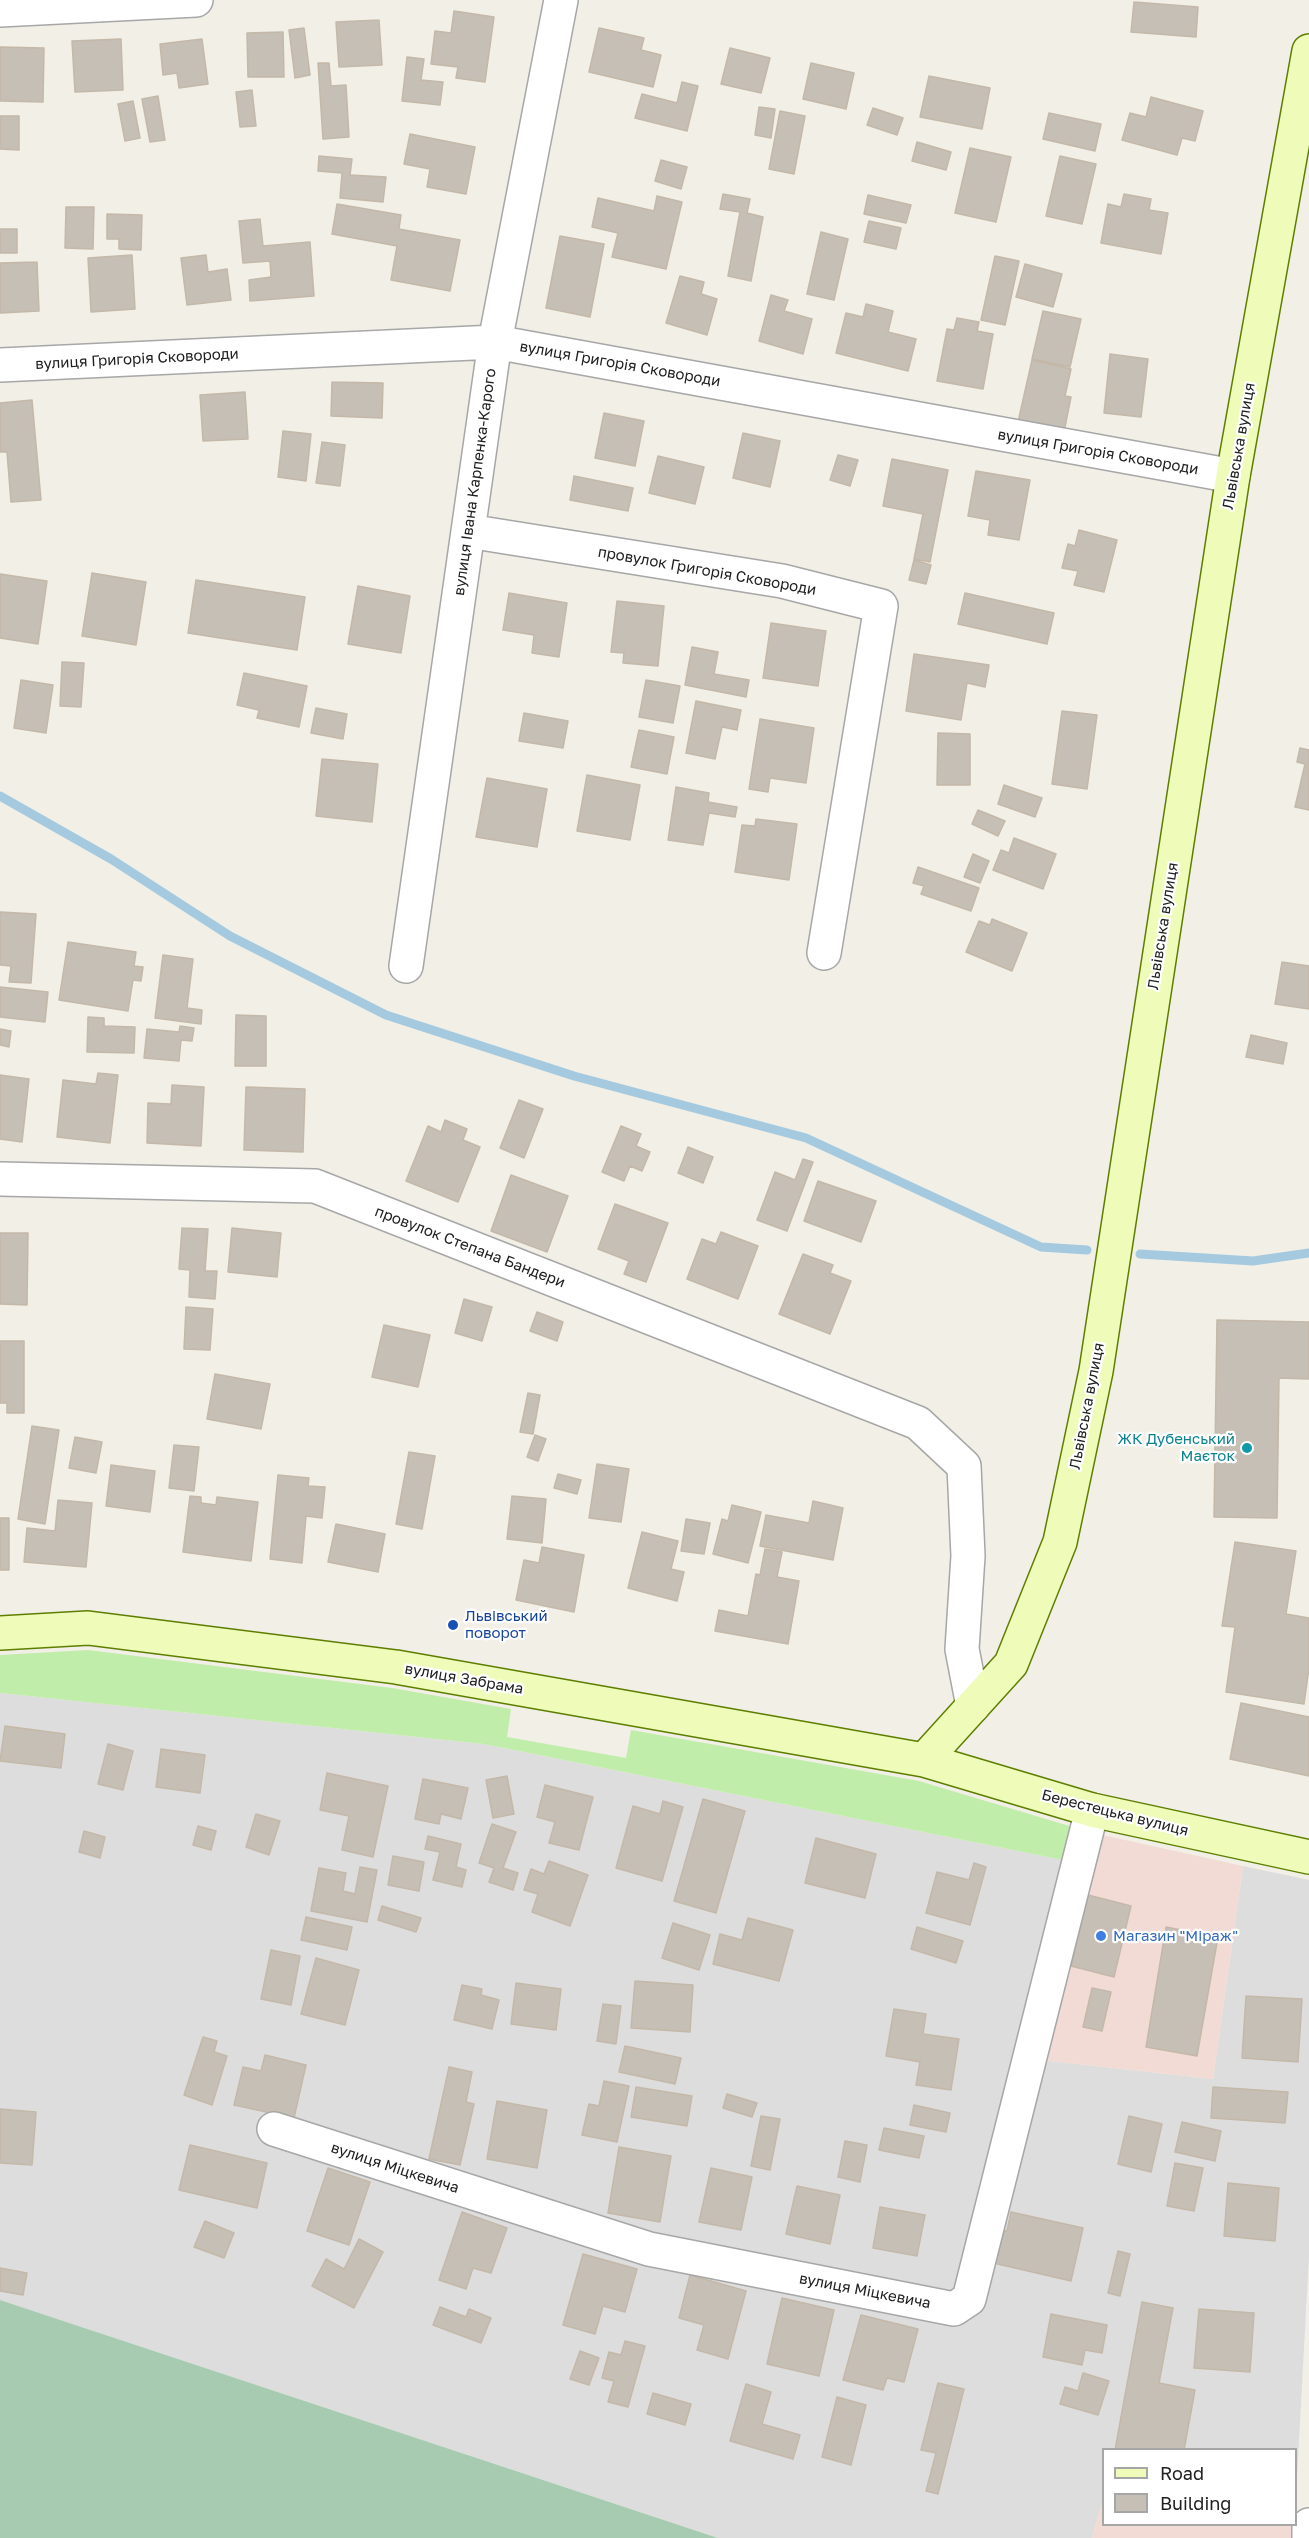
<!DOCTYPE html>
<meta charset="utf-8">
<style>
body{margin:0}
#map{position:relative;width:1309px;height:2538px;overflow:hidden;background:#f1efe6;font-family:"Golos Text",sans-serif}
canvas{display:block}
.legend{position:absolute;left:1102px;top:2448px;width:195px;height:78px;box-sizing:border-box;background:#fff;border:2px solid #a6a6a6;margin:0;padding:8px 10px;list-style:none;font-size:18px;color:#202020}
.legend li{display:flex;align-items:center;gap:12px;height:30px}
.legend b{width:30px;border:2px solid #a6a6a6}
</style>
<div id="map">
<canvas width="1309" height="2538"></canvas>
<ul class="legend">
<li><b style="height:8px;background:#effcb9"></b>Road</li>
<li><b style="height:16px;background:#c6bfb5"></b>Building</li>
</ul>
</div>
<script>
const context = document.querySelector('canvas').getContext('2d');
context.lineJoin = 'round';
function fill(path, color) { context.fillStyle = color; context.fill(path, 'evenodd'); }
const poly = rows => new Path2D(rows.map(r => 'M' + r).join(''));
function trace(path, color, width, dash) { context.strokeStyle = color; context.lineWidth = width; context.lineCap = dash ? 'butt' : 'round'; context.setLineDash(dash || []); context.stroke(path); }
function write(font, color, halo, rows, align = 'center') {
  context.font = font + ' "Golos Text",sans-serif'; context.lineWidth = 4.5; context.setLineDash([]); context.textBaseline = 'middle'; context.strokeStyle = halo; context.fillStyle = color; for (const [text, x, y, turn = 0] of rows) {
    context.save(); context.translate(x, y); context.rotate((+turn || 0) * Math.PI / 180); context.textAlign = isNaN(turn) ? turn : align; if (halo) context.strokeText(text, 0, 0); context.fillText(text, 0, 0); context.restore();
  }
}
fill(poly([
 [0,1693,484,1744,1068,1861,959,2292,952,2297,652,2238,271,2139,956,2321,1041,2060,1213,2079,1243,1866,1309,1880,1309,2256,1296,2495,1296,2450,1104,2450,1103,2500,1092,2538,718,2538,0,2300]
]), '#dedddd');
fill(poly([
 [1098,1834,1243,1866,1213,2079,1041,2060],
 [1103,2500,1104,2524,1295,2525,1295,2538,1092,2538]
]), '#f2dbd5');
fill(poly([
 [88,1650,392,1688,511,1709,507,1737,626,1758,631,1730,919,1781,1076,1828,1068,1861,484,1744,0,1693,0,1655]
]), '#c1edaa');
fill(poly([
 [0,2300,718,2538,0,2538]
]), '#a6cbb1');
trace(poly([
 [0,796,111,859,230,936,386,1015,574,1076,806,1138,1041,1247,1087,1250],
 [1140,1254,1253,1261,1309,1253]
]), '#a5cae0', 9);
const building = poly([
 [1134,2,1198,7,1196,37,1131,32,1134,2],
 [454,11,494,17,485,82,456,78,458,67,431,64,435,31,451,33,454,11],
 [379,20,382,65,339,67,336,22,379,20],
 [304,28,310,75,295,78,289,30,304,28],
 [599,28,644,38,641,50,661,55,653,87,589,72,599,28],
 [283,32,284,77,248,77,247,33,283,32],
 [121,39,123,90,75,92,72,41,121,39],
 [202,39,208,84,179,88,177,73,163,75,160,44,202,39],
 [0,47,44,48,43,102,0,101,0,47],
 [730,48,770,58,761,93,721,84,730,48],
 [407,57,424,59,421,80,443,82,440,105,402,101,407,57],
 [318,63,329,63,331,86,346,85,349,137,323,139,318,63],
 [811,63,854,73,846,109,803,99,811,63],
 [929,76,990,88,982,129,920,117,929,76],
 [682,82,698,86,687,131,635,118,642,94,677,103,682,82],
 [252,90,256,126,240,127,236,92,252,90],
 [158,96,165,140,150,142,142,99,158,96],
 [1151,97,1203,111,1195,141,1182,138,1177,155,1122,140,1130,113,1146,117,1151,97],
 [133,101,140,138,125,141,118,104,133,101],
 [759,107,775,109,771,138,755,135,759,107],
 [873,108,903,118,897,135,867,125,873,108],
 [780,111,805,116,794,174,769,169,780,111],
 [1049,113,1101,124,1095,151,1043,139,1049,113],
 [0,116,19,116,19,150,0,149,0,116],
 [410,134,475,147,466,194,427,187,430,169,404,164,410,134],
 [917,142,951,152,946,170,912,161,917,142],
 [970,148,1011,157,996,222,955,213,970,148],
 [319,156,352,159,350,175,386,177,383,202,340,198,342,173,318,171,319,156],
 [1060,156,1096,164,1082,224,1046,216,1060,156],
 [661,160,687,167,681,189,655,181,661,160],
 [723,194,750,199,747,213,763,217,751,281,728,276,740,212,720,209,723,194],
 [1124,194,1151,199,1149,210,1168,213,1161,254,1101,243,1108,204,1121,207,1124,194],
 [868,195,911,205,906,223,864,214,868,195],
 [657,196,682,202,666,269,612,257,618,233,592,227,598,198,654,211,657,196],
 [337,204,401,215,399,229,460,240,450,291,391,280,397,246,332,234,337,204],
 [66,207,94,207,93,249,65,248,66,207],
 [107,214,142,215,141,250,119,249,119,239,107,239,107,214],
 [260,219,263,246,310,242,314,296,250,301,249,280,271,277,270,261,243,263,239,221,260,219],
 [869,221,901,228,896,249,864,242,869,221],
 [0,229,17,229,17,253,0,253,0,229],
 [821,232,848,239,834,300,807,294,821,232],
 [560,236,604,244,590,317,546,308,560,236],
 [132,255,135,309,91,312,88,258,132,255],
 [206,255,208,272,227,269,231,300,187,305,181,258,206,255],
 [995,256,1019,261,1005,325,981,320,995,256],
 [37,262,39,311,0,313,0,263,37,262],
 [1025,264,1062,274,1053,307,1016,297,1025,264],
 [680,276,704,282,701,294,717,299,707,335,666,323,680,276],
 [771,295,788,300,784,311,812,319,803,354,759,341,771,295],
 [866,304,893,311,888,332,916,339,908,371,836,353,846,313,863,317,866,304],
 [1043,311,1081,319,1070,367,1032,359,1043,311],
 [957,318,979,322,977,331,993,334,983,389,937,381,947,329,954,330,957,318],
 [1110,354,1148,359,1141,417,1104,413,1110,354],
 [1032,360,1071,369,1065,396,1071,397,1064,432,1018,422,1032,360],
 [332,382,383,383,382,418,331,416,332,382],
 [245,392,248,439,203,441,200,395,245,392],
 [32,400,41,500,11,502,7,452,0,452,0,403,32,400],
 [604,413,644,421,635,466,595,458,604,413],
 [283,431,311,434,306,481,278,477,283,431],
 [743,433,780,441,770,487,733,478,743,433],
 [322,442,345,445,340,486,316,483,322,442],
 [838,455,858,460,850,486,830,480,838,455],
 [658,456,704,467,695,504,649,493,658,456],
 [892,459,948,470,930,562,914,559,923,514,883,506,892,459],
 [976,471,1030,480,1019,540,988,535,990,520,968,516,976,471],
 [574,476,633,488,628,511,570,500,574,476],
 [1079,530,1117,540,1104,592,1074,585,1078,571,1062,568,1068,544,1075,546,1079,530],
 [914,560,931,565,926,584,909,580,914,560],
 [92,573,146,582,136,645,82,636,92,573],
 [0,574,47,581,38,644,0,638,0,574],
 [196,580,305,597,297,650,188,633,196,580],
 [358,586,410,596,401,653,348,644,358,586],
 [509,593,567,603,559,657,532,653,534,635,503,630,509,593],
 [965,593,1054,613,1047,644,958,624,965,593],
 [617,601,664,606,658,666,623,663,624,653,611,652,617,601],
 [771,623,826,631,818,686,763,678,771,623],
 [692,647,718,652,714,674,749,680,746,697,685,685,692,647],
 [914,654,989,665,985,687,967,683,961,720,906,711,914,654],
 [62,662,84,663,81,707,60,706,62,662],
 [244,673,307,686,299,727,257,718,259,710,237,705,244,673],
 [21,680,53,685,46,733,14,728,21,680],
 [646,680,680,686,673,723,639,717,646,680],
 [696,701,741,710,737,730,722,727,715,759,686,753,696,701],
 [316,708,347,714,343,739,311,733,316,708],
 [1062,711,1097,715,1087,789,1052,784,1062,711],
 [524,713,568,721,563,748,519,741,524,713],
 [760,719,814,728,806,783,770,778,768,792,749,789,760,719],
 [639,730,674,737,667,774,631,767,639,730],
 [938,733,970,734,970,785,937,785,938,733],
 [1300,748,1309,750,1309,810,1295,807,1305,764,1297,762,1300,748],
 [322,759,378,764,372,822,316,816,322,759],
 [587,775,640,785,630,840,577,831,587,775],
 [487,778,547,789,537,847,476,837,487,778],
 [1004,785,1042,798,1035,817,998,804,1004,785],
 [676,787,709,793,708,802,737,807,735,817,709,813,703,845,668,840,676,787],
 [978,810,1005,821,998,836,972,824,978,810],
 [756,819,797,824,789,880,735,872,742,825,755,826,756,819],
 [1014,838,1056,854,1043,889,993,870,1001,850,1009,853,1014,838],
 [973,854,989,861,980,883,964,877,973,854],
 [918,867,979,888,971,911,921,894,924,886,913,883,918,867],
 [0,912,36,914,31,983,9,982,11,966,0,965,0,912],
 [992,919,1027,933,1012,971,966,952,979,921,990,925,992,919],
 [68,942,136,952,134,966,143,967,141,981,133,980,128,1011,59,1000,68,942],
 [163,955,193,959,187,1008,202,1010,201,1024,155,1018,163,955],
 [1282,962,1309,966,1309,1009,1275,1004,1282,962],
 [0,987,48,992,45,1022,0,1017,0,987],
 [236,1015,266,1016,266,1066,235,1066,236,1015],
 [88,1017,104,1018,104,1026,135,1027,134,1053,87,1052,88,1017],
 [180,1026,194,1028,192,1041,181,1040,179,1061,144,1058,147,1029,179,1032,180,1026],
 [0,1029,11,1031,9,1047,0,1045,0,1029],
 [1251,1035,1287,1043,1283,1064,1246,1057,1251,1035],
 [98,1073,118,1075,110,1143,57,1137,63,1080,96,1084,98,1073],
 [0,1075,29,1079,22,1142,0,1139,0,1075],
 [172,1085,204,1087,201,1146,147,1143,148,1103,171,1104,172,1085],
 [246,1087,305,1089,303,1152,244,1150,246,1087],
 [519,1100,543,1109,524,1158,500,1148,519,1100],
 [445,1120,467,1129,463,1140,480,1147,458,1202,406,1181,428,1126,441,1132,445,1120],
 [621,1126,641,1134,636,1146,650,1152,642,1171,630,1166,624,1181,602,1172,621,1126],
 [688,1147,713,1157,703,1183,678,1173,688,1147],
 [803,1159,813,1162,787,1231,757,1220,775,1172,795,1180,803,1159],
 [511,1175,568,1196,547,1252,491,1231,511,1175],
 [818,1181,876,1201,861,1242,804,1221,818,1181],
 [615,1204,668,1223,646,1282,624,1274,629,1261,598,1249,615,1204],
 [182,1228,208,1229,205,1271,217,1271,215,1299,189,1297,190,1270,179,1269,182,1228],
 [232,1228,281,1233,277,1277,228,1272,232,1228],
 [721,1232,758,1246,738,1299,687,1279,702,1239,716,1244,721,1232],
 [0,1233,28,1233,27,1305,0,1304,0,1233],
 [803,1254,833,1265,830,1273,851,1281,830,1334,779,1314,803,1254],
 [464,1299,492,1307,482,1341,455,1333,464,1299],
 [186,1307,213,1309,210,1350,184,1349,186,1307],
 [537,1312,563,1322,557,1341,530,1331,537,1312],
 [1217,1320,1309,1322,1309,1379,1279,1378,1277,1518,1214,1517,1217,1320],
 [384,1325,430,1335,418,1387,372,1377,384,1325],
 [0,1341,24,1341,24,1413,7,1413,7,1403,0,1403,0,1341],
 [215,1374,270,1384,261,1429,207,1419,215,1374],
 [528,1393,540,1395,533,1434,520,1432,528,1393],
 [32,1426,59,1430,45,1524,18,1519,32,1426],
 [535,1435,546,1439,538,1461,527,1457,535,1435],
 [75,1437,102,1442,96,1473,69,1468,75,1437],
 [174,1445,199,1447,194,1491,169,1488,174,1445],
 [409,1452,435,1456,422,1529,396,1524,409,1452],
 [597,1464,629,1469,621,1522,589,1518,597,1464],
 [111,1465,155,1471,150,1512,106,1506,111,1465],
 [558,1474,581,1480,577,1494,554,1488,558,1474],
 [278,1475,309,1478,308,1486,325,1487,322,1518,306,1516,302,1563,270,1559,278,1475],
 [190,1496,201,1497,201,1503,216,1505,217,1497,258,1502,251,1561,183,1552,190,1496],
 [512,1496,546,1499,542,1543,507,1539,512,1496],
 [58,1500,92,1503,86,1567,24,1562,27,1528,55,1531,58,1500],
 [813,1501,843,1508,833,1560,760,1546,766,1515,809,1523,813,1501],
 [732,1505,761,1512,748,1563,713,1554,722,1519,728,1521,732,1505],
 [0,1518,9,1518,9,1570,0,1570,0,1518],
 [686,1519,710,1523,704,1554,681,1551,686,1519],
 [336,1524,385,1534,378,1572,328,1562,336,1524],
 [642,1532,678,1541,671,1569,684,1572,677,1601,628,1588,642,1532],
 [1235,1542,1296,1551,1286,1614,1309,1618,1309,1668,1304,1704,1226,1692,1235,1627,1222,1626,1235,1542],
 [542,1547,584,1555,574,1612,516,1600,524,1560,539,1563,542,1547],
 [765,1549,782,1552,777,1577,799,1581,788,1644,715,1631,719,1610,748,1616,756,1574,760,1575,765,1549],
 [1241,1703,1309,1717,1309,1776,1230,1759,1241,1703],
 [5,1726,65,1734,61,1768,0,1761,5,1726],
 [108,1744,133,1751,123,1790,98,1784,108,1744],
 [161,1749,205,1755,200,1793,156,1787,161,1749],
 [327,1773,388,1786,373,1857,342,1850,349,1816,320,1810,327,1773],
 [507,1776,514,1814,493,1818,486,1780,507,1776],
 [423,1779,468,1788,461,1819,441,1814,439,1824,415,1819,423,1779],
 [545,1785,593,1797,579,1850,549,1843,555,1822,537,1817,545,1785],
 [703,1799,745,1811,716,1913,674,1901,703,1799],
 [663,1801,683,1807,662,1881,616,1868,633,1806,660,1814,663,1801],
 [256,1814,280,1821,269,1855,246,1847,256,1814],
 [492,1824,516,1832,503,1868,518,1873,513,1890,489,1882,494,1868,479,1863,492,1824],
 [198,1826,216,1831,211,1850,193,1845,198,1826],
 [84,1831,105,1837,100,1858,79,1852,84,1831],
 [428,1836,461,1844,456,1867,466,1870,462,1887,433,1880,440,1852,425,1849,428,1836],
 [816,1838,876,1854,865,1898,805,1883,816,1838],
 [393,1856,424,1862,419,1891,388,1885,393,1856],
 [549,1861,588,1875,570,1926,532,1912,538,1894,524,1890,531,1869,544,1874,549,1861],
 [974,1863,986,1867,970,1925,926,1913,937,1872,969,1880,974,1863],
 [360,1867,377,1870,367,1922,311,1911,319,1868,346,1873,343,1891,355,1894,360,1867],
 [1088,1895,1131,1906,1114,1977,1071,1966,1088,1895],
 [382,1906,421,1918,416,1932,378,1920,382,1906],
 [306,1917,352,1927,347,1950,301,1940,306,1917],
 [748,1918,793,1930,779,1981,713,1964,720,1934,742,1940,748,1918],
 [673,1923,710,1935,699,1970,662,1958,673,1923],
 [917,1927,963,1941,956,1963,911,1949,917,1927],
 [1166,1927,1218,1937,1197,2056,1146,2047,1166,1927],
 [271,1950,300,1956,291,2005,261,1999,271,1950],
 [316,1958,359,1970,345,2025,301,2014,316,1958],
 [635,1981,693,1985,690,2032,631,2028,635,1981],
 [516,1983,561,1989,556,2030,511,2024,516,1983],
 [462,1985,482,1989,481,1995,499,2000,492,2029,454,2020,462,1985],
 [1092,1988,1111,1992,1102,2031,1083,2027,1092,1988],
 [1246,1996,1302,1999,1298,2062,1242,2058,1246,1996],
 [603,2004,621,2006,616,2044,597,2041,603,2004],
 [894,2009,926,2014,923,2034,959,2039,951,2090,916,2085,920,2062,886,2056,894,2009],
 [203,2037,217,2041,214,2052,227,2056,212,2105,184,2095,203,2037],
 [625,2046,681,2058,675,2084,619,2072,625,2046],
 [265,2055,306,2065,294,2118,234,2105,243,2067,261,2071,265,2055],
 [449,2067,472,2072,466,2102,474,2104,460,2165,429,2159,449,2067],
 [604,2081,629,2086,617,2142,582,2135,589,2104,599,2106,604,2081],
 [636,2087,692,2096,687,2126,631,2117,636,2087],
 [1213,2087,1288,2092,1285,2123,1211,2118,1213,2087],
 [727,2094,757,2103,752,2117,723,2108,727,2094],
 [497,2101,547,2110,537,2168,487,2159,497,2101],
 [914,2105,950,2113,946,2132,910,2125,914,2105],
 [0,2109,36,2112,32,2165,0,2163,0,2109],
 [761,2116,780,2119,770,2170,751,2166,761,2116],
 [1129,2116,1162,2124,1151,2172,1118,2164,1129,2116],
 [1182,2122,1221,2131,1215,2161,1175,2152,1182,2122],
 [884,2128,924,2136,919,2158,879,2150,884,2128],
 [845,2141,867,2145,860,2182,838,2177,845,2141],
 [190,2145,267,2163,257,2208,179,2190,190,2145],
 [619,2147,671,2156,660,2222,608,2213,619,2147],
 [1175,2163,1203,2168,1194,2211,1167,2206,1175,2163],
 [328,2168,370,2182,349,2245,307,2231,328,2168],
 [711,2168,752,2177,741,2230,699,2222,711,2168],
 [1228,2183,1279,2188,1275,2241,1224,2236,1228,2183],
 [797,2186,840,2195,830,2244,786,2234,797,2186],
 [880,2207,925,2215,917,2256,873,2248,880,2207],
 [462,2212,507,2228,491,2273,473,2268,466,2289,439,2280,462,2212],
 [1011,2212,1083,2228,1071,2281,989,2262,996,2228,1007,2231,1011,2212],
 [205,2221,234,2233,224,2258,194,2247,205,2221],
 [359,2239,383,2252,354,2308,312,2286,326,2259,344,2269,359,2239],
 [1118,2251,1130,2254,1120,2296,1108,2293,1118,2251],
 [583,2254,637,2269,625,2312,603,2306,595,2334,563,2325,583,2254],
 [0,2268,27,2273,23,2295,0,2291,0,2268],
 [690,2275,746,2291,728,2359,697,2350,704,2325,679,2318,690,2275],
 [782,2298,834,2310,819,2376,767,2364,782,2298],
 [1142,2302,1173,2308,1159,2383,1195,2390,1184,2450,1115,2450,1142,2302],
 [440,2307,466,2317,469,2309,491,2318,481,2343,433,2325,440,2307],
 [1199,2309,1254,2313,1250,2372,1194,2368,1199,2309],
 [1051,2314,1107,2325,1102,2353,1085,2350,1082,2365,1043,2357,1051,2314],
 [861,2315,918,2329,904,2382,887,2378,883,2390,843,2380,861,2315],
 [625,2341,645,2346,628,2407,608,2402,614,2381,602,2378,609,2352,621,2355,625,2341],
 [580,2351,599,2358,589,2385,570,2379,580,2351],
 [1083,2373,1109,2381,1098,2415,1060,2404,1065,2387,1078,2391,1083,2373],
 [938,2383,964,2389,938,2494,926,2491,936,2453,921,2450,938,2383],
 [746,2384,771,2392,762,2424,800,2435,793,2459,730,2441,746,2384],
 [653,2393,691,2404,685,2425,647,2414,653,2393],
 [837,2397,866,2405,851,2465,822,2457,837,2397]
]);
fill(building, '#c6bfb5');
trace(building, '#c4b8a8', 1.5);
const minor = poly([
 [0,10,196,0],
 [0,365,495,342,1233,476],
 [468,531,782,581,881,606,824,953],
 [406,966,495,342,561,0],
 [0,1179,315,1186,918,1423,964,1466,968,1556,962,1649,973,1706],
 [274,2129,649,2249,954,2309,969,2299,1092,1810],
 [1309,2538,1309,2525]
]);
const secondary = poly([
 [0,1633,88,1628,396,1667,924,1760,1092,1810,1309,1857],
 [924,1760,1011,1664,1060,1542,1096,1371,1233,476,1309,51]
]);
trace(minor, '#a7a7a7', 36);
trace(secondary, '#5e7e00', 36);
trace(minor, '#fff', 33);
trace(secondary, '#effcb9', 33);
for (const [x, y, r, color] of [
 [1247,1448,6,"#0f9aa8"],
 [453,1625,6,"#1a4fb4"],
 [1101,1936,6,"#3f7fe0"]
]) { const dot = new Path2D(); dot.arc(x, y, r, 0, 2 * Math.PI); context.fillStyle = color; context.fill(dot); trace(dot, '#fff', 2); }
write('15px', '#202020', '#fff', [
 ["вулиця Григорія Сковороди",137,359,-3],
 ["вулиця Григорія Сковороди",620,364,10],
 ["Львівська вулиця",1239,446,-80],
 ["вулиця Григорія Сковороди",1098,452,10],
 ["вулиця Івана Карпенка-Карого",475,482,-82],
 ["провулок Григорія Сковороди",707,571,10],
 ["Львівська вулиця",1163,926,-81],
 ["провулок Степана Бандери",470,1247,21],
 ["Львівська вулиця",1087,1406,-79],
 ["вулиця Забрама",464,1679,10],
 ["Берестецька вулиця",1115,1813,14],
 ["вулиця Міцкевича",395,2168,18],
 ["вулиця Міцкевича",865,2291,11]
]);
write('15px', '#0d838f', '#fff', [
 ["ЖК Дубенський",1235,1439],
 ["Маєток",1235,1456]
], 'right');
write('15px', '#164399', '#fff', [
 ["Львівський",465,1616],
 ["поворот",465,1633]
], 'left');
write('15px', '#366cbe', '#fff', [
 ["Магазин \"Міраж\"",1113,1936]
], 'left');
</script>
